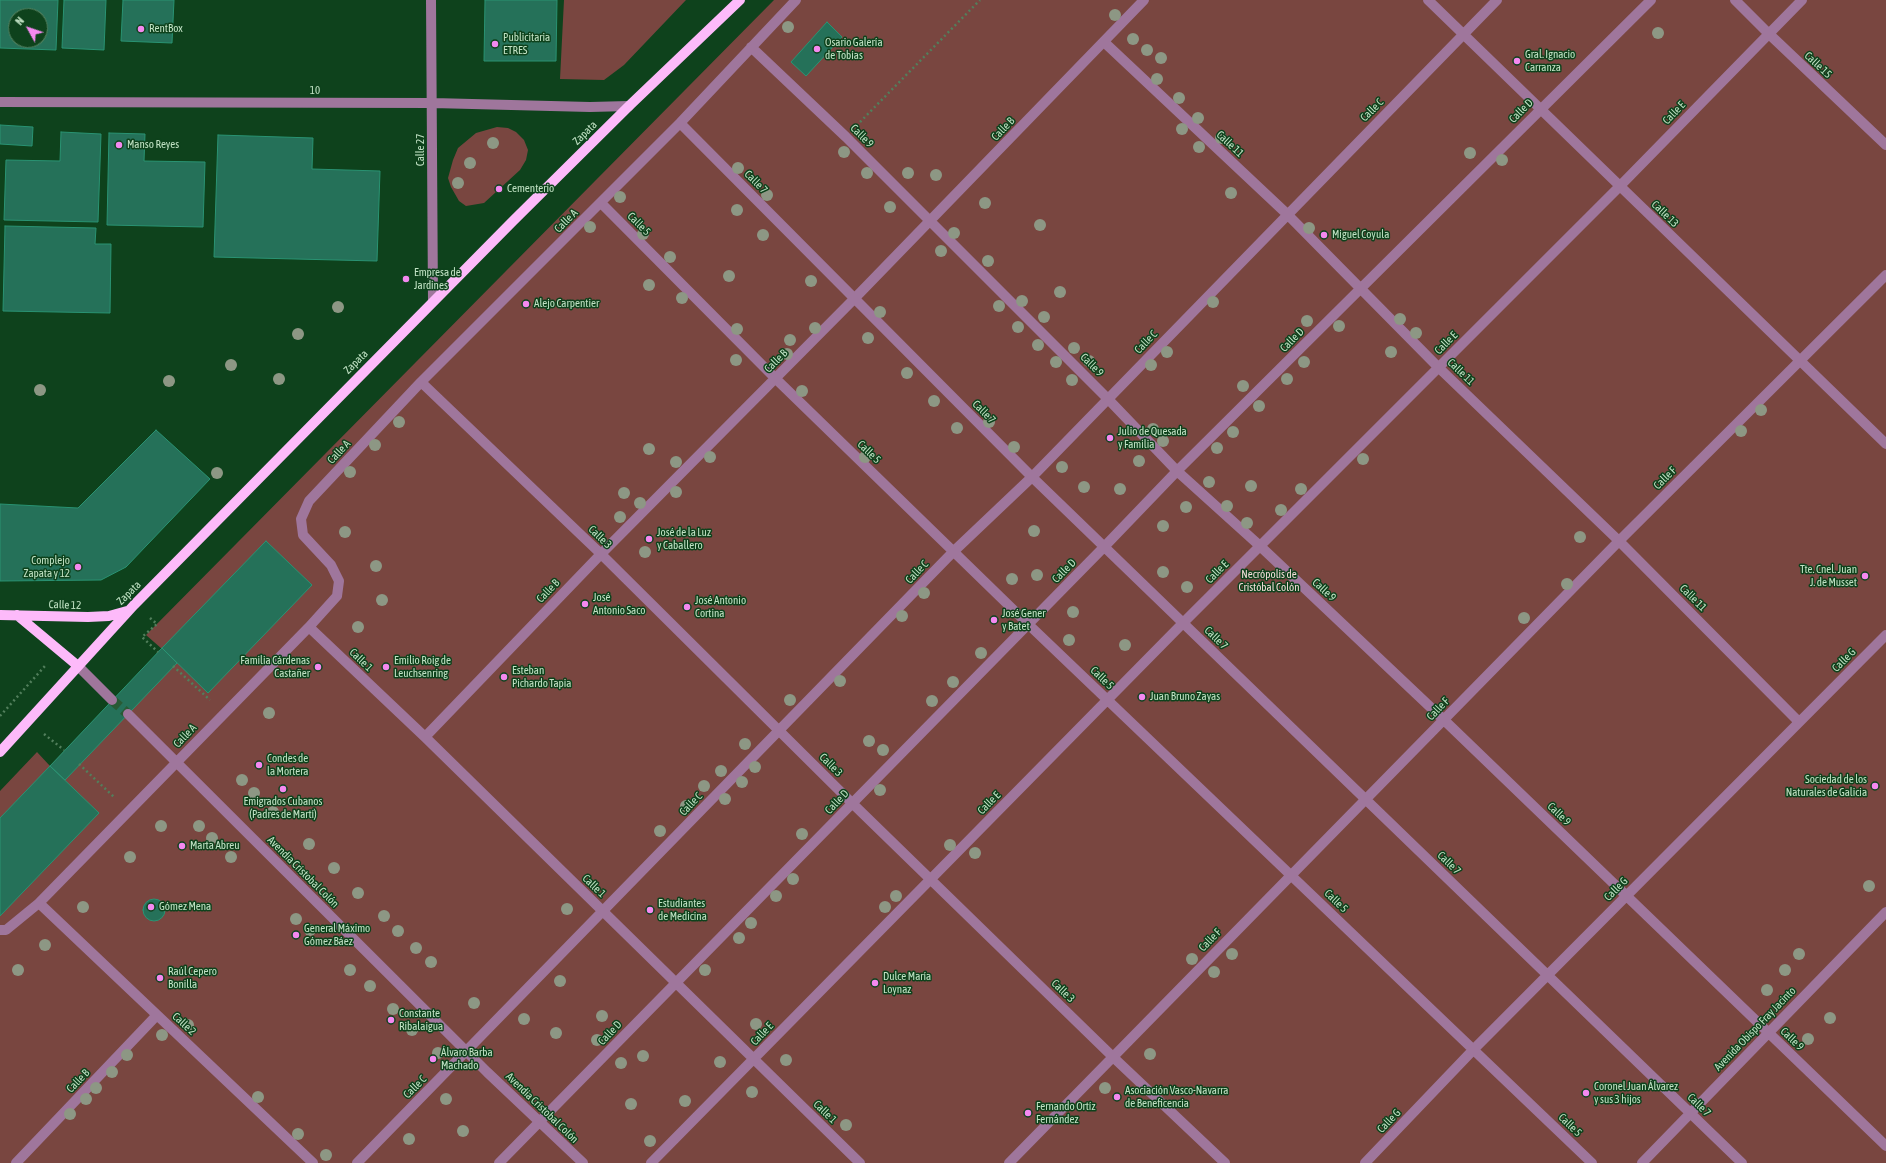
<!DOCTYPE html>
<meta charset="utf-8">
<style>
body{margin:0}
#map{position:relative;width:1886px;height:1163px;overflow:hidden;background:#0e421c;font-family:"Asap Condensed",sans-serif}
canvas{display:block}
.north{position:absolute;left:8px;top:8px;width:40px;height:40px;box-sizing:border-box;background:#0e421c;border:1px solid #56825f;border-radius:50%;rotate:310deg;font-size:11px;font-weight:700;line-height:16px;text-align:center;color:#c1e2c4}
.north::after{content:'';display:block;margin:auto;width:14px;height:18px;background:#f489f0;clip-path:polygon(50% 0,100% 100%,50% 72%,0 100%)}
</style>
<div id="map">
<canvas width="1886" height="1163"></canvas>
<div class="north">N</div>
</div>
<script>
const context = document.querySelector('canvas').getContext('2d');
context.lineJoin = 'round';
function fill(path, color) { context.fillStyle = color; context.fill(path, 'evenodd'); }
const poly = rows => new Path2D(rows.map(r => 'M' + r).join(''));
function trace(path, color, width, dash) { context.strokeStyle = color; context.lineWidth = width; context.lineCap = dash ? 'butt' : 'round'; context.setLineDash(dash || []); context.stroke(path); }
function write(font, color, halo, rows, align = 'center') {
  context.font = font + ' "Asap Condensed",sans-serif'; context.lineWidth = 3; context.setLineDash([]); context.textBaseline = 'middle'; context.strokeStyle = halo; context.fillStyle = color; for (const [text, x, y, turn = 0] of rows) {
    context.save(); context.translate(x, y); context.rotate((+turn || 0) * Math.PI / 180); context.textAlign = isNaN(turn) ? turn : align; if (halo) context.strokeText(text, 0, 0); context.fillText(text, 0, 0); context.restore();
  }
}
fill(poly([
 [564,0,686,0,624,65,604,80,560,79],
 [774,0,1886,0,1886,1163,0,1163,0,791,37,752,50,766,162,649,146,635],
 [497,127,508,128,516,132,524,140,528,150,526,160,520,170,484,203,466,206,459,201,451,187,448,178,453,160,458,148,476,133]
]), '#794640');
const building = poly([
 [0,0,58,0,56,50,0,48,0,0],
 [16,16,40,16,40,40,16,40,16,16],
 [64,0,106,0,104,50,62,48,64,0],
 [123,0,174,0,172,43,121,41,123,0],
 [485,0,557,0,556,61,484,61,485,0],
 [827,22,842,37,806,76,791,62,827,22],
 [0,125,33,127,32,146,0,144,0,125],
 [61,132,101,134,98,222,4,220,6,160,60,161,61,132],
 [109,133,145,134,144,161,205,162,203,227,107,225,109,133],
 [218,135,313,138,312,169,380,171,377,261,214,257,218,135],
 [5,226,96,228,95,244,111,244,110,313,3,311,5,226],
 [156,430,210,479,126,567,101,580,0,581,0,504,78,508,156,430],
 [266,541,312,585,208,693,162,648,266,541],
 [162,648,177,663,65,780,50,766,162,648],
 [50,766,99,813,0,916,0,818,50,766],
 '143 910a11 11 0 1 1 22 0a11 11 0 1 1-22 0Z'
]);
fill(building, '#257159');
trace(building, '#2a9373', 1);
trace(poly([
 [112,700,128,714]
]), '#295a35', 10, [10, 5]);
trace(poly([
 [860,122,980,0],
 [150,618,157,624,142,637,158,652],
 [173,666,210,700],
 [0,716,45,666],
 [44,734,64,750],
 [79,764,114,797]
]), '#527f5c', 2.5, [2, 3]);
trace(poly([
 [431,0,433,301],
 [1428,0,1886,444],
 [1735,0,1768,33,1886,145],
 [1104,42,1287,214,1438,367,1619,541,1799,722],
 [751,47,846,137,1108,399,1177,471,1260,546,1444,720,1886,1146],
 [0,102,433,103,590,107,629,106],
 [680,123,1032,477,1742,1163],
 [601,203,776,379,1028,624,1592,1163],
 [421,382,601,554,852,803,1113,1057,1225,1163],
 [309,627,425,737,860,1163],
 [78,666,112,700],
 [128,714,487,1072,583,1163],
 [425,737,601,554,854,299,1144,0],
 [39,903,313,1163],
 [0,930,6,930,39,903,309,627,337,596,339,581,331,565,303,535,301,519,309,501,421,382,680,123,796,0],
 [16,1163,157,1015],
 [357,1163,953,552,1032,477,1497,0],
 [499,1163,1104,547,1177,471,1651,0],
 [651,1163,1183,623,1619,187,1802,0],
 [1009,1163,1619,541,1886,275],
 [1365,1163,1474,1049,1886,635],
 [1642,1163,1886,912]
]), '#9f769c', 10);
trace(poly([
 [0,615,88,617,109,616,127,611],
 [17,615,78,666],
 [0,752,134,605,513,221,629,106,740,0]
]), '#fdbafa', 10);
context.fillStyle = '#8d9784';
for (const [x, y] of [
 [1115,15],
 [788,27],
 [1658,33],
 [1133,39],
 [1147,50],
 [1161,58],
 [1157,79],
 [1179,98],
 [1198,118],
 [1182,129],
 [1221,138],
 [493,143],
 [1199,147],
 [844,152],
 [1470,153],
 [1502,160],
 [470,163],
 [738,168],
 [867,173],
 [908,173],
 [936,175],
 [458,183],
 [1231,193],
 [767,195],
 [620,197],
 [985,203],
 [890,207],
 [737,210],
 [1040,225],
 [590,227],
 [1309,228],
 [954,233],
 [643,234],
 [763,235],
 [941,251],
 [670,257],
 [988,261],
 [729,276],
 [811,281],
 [649,285],
 [1060,292],
 [682,298],
 [1022,301],
 [1213,302],
 [999,306],
 [338,307],
 [880,312],
 [1044,317],
 [1400,319],
 [1307,321],
 [1339,326],
 [1018,327],
 [815,328],
 [737,329],
 [1416,333],
 [298,334],
 [868,338],
 [790,340],
 [1038,345],
 [1074,348],
 [1167,352],
 [1391,352],
 [787,354],
 [736,360],
 [1089,361],
 [1056,362],
 [1304,362],
 [231,365],
 [1151,365],
 [907,373],
 [279,379],
 [1287,379],
 [1072,380],
 [169,381],
 [1243,386],
 [40,390],
 [802,391],
 [934,401],
 [1259,406],
 [1761,410],
 [399,422],
 [989,422],
 [957,428],
 [1153,429],
 [1741,431],
 [1233,432],
 [1163,441],
 [375,445],
 [1014,447],
 [1217,448],
 [649,449],
 [710,457],
 [865,457],
 [1363,459],
 [1139,461],
 [676,462],
 [1062,467],
 [350,472],
 [217,473],
 [1209,482],
 [1251,486],
 [1084,487],
 [1120,489],
 [1301,489],
 [676,492],
 [624,493],
 [640,503],
 [1227,506],
 [1186,507],
 [1281,510],
 [620,517],
 [1247,523],
 [1163,526],
 [1034,531],
 [345,532],
 [1580,537],
 [645,552],
 [376,566],
 [1163,572],
 [1037,575],
 [1012,579],
 [1567,584],
 [1187,587],
 [924,593],
 [382,600],
 [1073,612],
 [902,616],
 [1524,618],
 [358,627],
 [1069,640],
 [1125,645],
 [981,653],
 [840,681],
 [953,682],
 [790,700],
 [932,701],
 [269,713],
 [869,741],
 [745,744],
 [883,750],
 [755,767],
 [721,771],
 [242,780],
 [742,782],
 [704,786],
 [880,790],
 [254,793],
 [725,799],
 [686,806],
 [273,812],
 [161,826],
 [199,826],
 [660,831],
 [802,834],
 [212,838],
 [309,844],
 [950,845],
 [975,853],
 [130,857],
 [231,857],
 [334,868],
 [793,879],
 [1869,886],
 [358,893],
 [776,896],
 [896,896],
 [83,907],
 [885,907],
 [567,909],
 [384,916],
 [296,919],
 [751,923],
 [310,930],
 [398,931],
 [739,938],
 [45,945],
 [416,948],
 [1232,954],
 [1799,954],
 [1192,959],
 [431,962],
 [18,970],
 [350,970],
 [705,970],
 [1785,970],
 [1214,972],
 [560,981],
 [370,986],
 [1767,990],
 [474,1003],
 [393,1009],
 [602,1016],
 [1830,1018],
 [524,1019],
 [756,1024],
 [188,1025],
 [412,1030],
 [556,1033],
 [162,1035],
 [1808,1039],
 [597,1040],
 [438,1053],
 [1150,1054],
 [127,1055],
 [643,1056],
 [786,1060],
 [720,1062],
 [621,1063],
 [112,1072],
 [96,1088],
 [1105,1088],
 [752,1092],
 [258,1097],
 [86,1099],
 [446,1099],
 [685,1101],
 [631,1104],
 [70,1114],
 [846,1125],
 [463,1131],
 [298,1134],
 [409,1139],
 [650,1141],
 [326,1155]
]) { context.beginPath(); context.arc(x, y, 6, 0, 2 * Math.PI); context.fill(); }
for (const [x, y, r, color] of [
 [141,29,4,"#f489f0"],
 [495,44,4,"#f489f0"],
 [817,49,4,"#f489f0"],
 [1517,61,4,"#f489f0"],
 [119,145,4,"#f489f0"],
 [499,189,4,"#f489f0"],
 [1324,235,4,"#f489f0"],
 [406,279,4,"#f489f0"],
 [526,304,4,"#f489f0"],
 [1110,438,4,"#f489f0"],
 [649,539,4,"#f489f0"],
 [78,567,4,"#f489f0"],
 [1865,576,4,"#f489f0"],
 [585,604,4,"#f489f0"],
 [687,607,4,"#f489f0"],
 [994,620,4,"#f489f0"],
 [318,667,4,"#f489f0"],
 [386,667,4,"#f489f0"],
 [504,677,4,"#f489f0"],
 [1142,697,4,"#f489f0"],
 [259,765,4,"#f489f0"],
 [1875,786,4,"#f489f0"],
 [283,789,4,"#f489f0"],
 [182,846,4,"#f489f0"],
 [151,907,4,"#f489f0"],
 [650,910,4,"#f489f0"],
 [296,935,4,"#f489f0"],
 [160,978,4,"#f489f0"],
 [875,983,4,"#f489f0"],
 [391,1020,4,"#f489f0"],
 [433,1059,4,"#f489f0"],
 [1586,1093,4,"#f489f0"],
 [1117,1097,4,"#f489f0"],
 [1028,1113,4,"#f489f0"]
]) { const dot = new Path2D(); dot.arc(x, y, r, 0, 2 * Math.PI); context.fillStyle = color; context.fill(dot); trace(dot, '#0e421c', 1.5); }
write('11px', '#c1e2c4', '#0e421c', [
 ["RentBox",149,29],
 ["Publicitaria",503,38],
 ["ETRES",503,51],
 ["Osario Galería",825,43],
 ["de Tobías",825,56],
 ["Gral. Ignacio",1525,55],
 ["Carranza",1525,68],
 ["Manso Reyes",127,145],
 ["Cementerio",507,189],
 ["Miguel Coyula",1332,235],
 ["Empresa de",414,273],
 ["Jardines",414,286],
 ["Alejo Carpentier",534,304],
 ["Julio de Quesada",1118,432],
 ["y Familia",1118,445],
 ["José de la Luz",657,533],
 ["y Caballero",657,546],
 ["Complejo",70,561,"right"],
 ["Zapata y 12",70,574,"right"],
 ["Tte. Cnel. Juan",1857,570,"right"],
 ["J. de Musset",1857,583,"right"],
 ["José",593,598],
 ["Antonio Saco",593,611],
 ["José Antonio",695,601],
 ["Cortina",695,614],
 ["José Gener",1002,614],
 ["y Batet",1002,627],
 ["Familia Cárdenas",310,661,"right"],
 ["Castañer",310,674,"right"],
 ["Emilio Roig de",394,661],
 ["Leuchsenring",394,674],
 ["Esteban",512,671],
 ["Pichardo Tapia",512,684],
 ["Juan Bruno Zayas",1150,697],
 ["Condes de",267,759],
 ["la Mortera",267,772],
 ["Sociedad de los",1867,780,"right"],
 ["Naturales de Galicia",1867,793,"right"],
 ["Emigrados Cubanos",283,802,"center"],
 ["(Padres de Martí)",283,815,"center"],
 ["Marta Abreu",190,846],
 ["Estudiantes",658,904],
 ["de Medicina",658,917],
 ["Gómez Mena",159,907],
 ["General Máximo",304,929],
 ["Gómez Báez",304,942],
 ["Raúl Cepero",168,972],
 ["Bonilla",168,985],
 ["Dulce María",883,977],
 ["Loynaz",883,990],
 ["Constante",399,1014],
 ["Ribalaigua",399,1027],
 ["Álvaro Barba",441,1053],
 ["Machado",441,1066],
 ["Coronel Juan Álvarez",1594,1087],
 ["y sus 3 hijos",1594,1100],
 ["Asociación Vasco-Navarra",1125,1091],
 ["de Beneficencia",1125,1104],
 ["Fernando Ortíz",1036,1107],
 ["Fernández",1036,1120]
], 'left');
write('11px', '#c1e2c4', '#0e421c', [
 ["Calle 15",1818,65,43],
 ["10",315,91],
 ["Calle C",1372,110,-45],
 ["Calle D",1521,111,-45],
 ["Calle E",1674,113,-46],
 ["Calle B",1003,129,-46],
 ["Zapata",585,133,-45],
 ["Calle 9",862,136,45],
 ["Calle 11",1230,144,43],
 ["Calle 27",421,150,-90],
 ["Calle 7",756,182,45],
 ["Calle 13",1665,214,44],
 ["Calle A",566,221,-45],
 ["Calle 5",639,224,45],
 ["Calle D",1292,340,-45],
 ["Calle C",1146,342,-46],
 ["Calle E",1446,343,-45],
 ["Calle B",776,361,-45],
 ["Zapata",356,362,-45],
 ["Calle 9",1092,365,45],
 ["Calle 11",1461,372,44],
 ["Calle 7",984,412,45],
 ["Calle A",339,452,-47],
 ["Calle 5",869,452,44],
 ["Calle F",1665,478,-45],
 ["Calle 3",600,537,44],
 ["Calle D",1064,571,-45],
 ["Calle C",917,572,-46],
 ["Calle E",1217,572,-45],
 ["Calle 9",1324,590,43],
 ["Calle B",548,591,-46],
 ["Zapata",129,593,-45],
 ["Calle 11",1693,598,45],
 ["Calle 12",65,605,2],
 ["Calle 7",1216,638,44],
 ["Calle 1",361,660,44],
 ["Calle G",1844,660,-45],
 ["Calle 5",1102,678,44],
 ["Calle F",1438,709,-46],
 ["Calle A",185,736,-46],
 ["Calle 3",831,765,45],
 ["Calle D",837,802,-46],
 ["Calle E",989,803,-45],
 ["Calle C",691,804,-46],
 ["Calle 9",1559,814,44],
 ["Calle 7",1449,863,44],
 ["Avendia Cristobal Colón",303,872,45],
 ["Calle 1",594,886,44],
 ["Calle G",1616,889,-45],
 ["Calle 5",1336,901,44],
 ["Calle F",1210,940,-46],
 ["Calle 3",1063,991,44],
 ["Calle 2",184,1024,43],
 ["Avenida Obispo Fray Jacinto",1755,1029,-46],
 ["Calle D",610,1033,-46],
 ["Calle E",762,1034,-46],
 ["Calle 9",1792,1039,44],
 ["Calle B",78,1081,-46],
 ["Calle C",415,1087,-45],
 ["Calle 7",1699,1105,44],
 ["Avendia Cristobal Colón",542,1108,44],
 ["Calle 1",825,1112,44],
 ["Calle G",1389,1121,-46],
 ["Calle 5",1570,1125,44]
]);
write('11px', '#f5ddd9', '#0e421c', [
 ["Necrópolis de",1269,575],
 ["Cristóbal Colón",1269,588]
]);
</script>
